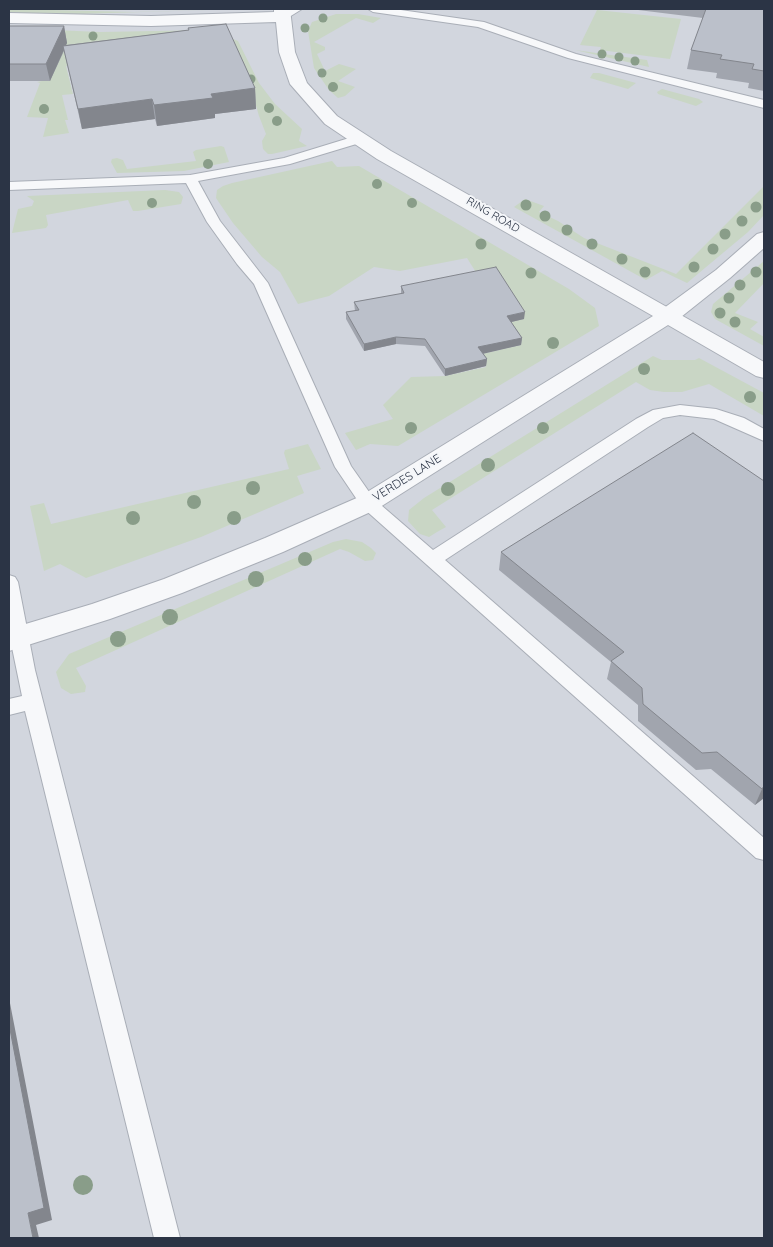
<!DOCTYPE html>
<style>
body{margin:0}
#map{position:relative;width:773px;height:1247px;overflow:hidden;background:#e4e7ec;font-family:Quicksand,sans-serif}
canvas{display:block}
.frame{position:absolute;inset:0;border:10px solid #2b3445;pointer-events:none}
</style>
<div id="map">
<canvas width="773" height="1247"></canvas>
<div class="frame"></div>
</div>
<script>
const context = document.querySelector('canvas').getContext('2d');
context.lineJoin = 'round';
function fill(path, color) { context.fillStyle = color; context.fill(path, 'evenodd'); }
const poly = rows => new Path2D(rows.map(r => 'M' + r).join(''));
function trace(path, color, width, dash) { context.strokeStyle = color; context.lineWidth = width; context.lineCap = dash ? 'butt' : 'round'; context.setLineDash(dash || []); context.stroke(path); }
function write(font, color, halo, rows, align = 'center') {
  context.font = font + ' Quicksand,sans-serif'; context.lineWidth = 4; context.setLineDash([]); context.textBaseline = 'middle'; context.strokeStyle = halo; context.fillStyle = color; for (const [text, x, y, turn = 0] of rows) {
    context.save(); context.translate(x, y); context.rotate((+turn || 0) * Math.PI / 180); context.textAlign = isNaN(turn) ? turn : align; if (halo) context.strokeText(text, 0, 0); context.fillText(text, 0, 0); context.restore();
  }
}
fill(poly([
 [9,9,764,9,764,1238,9,1238]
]), '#d2d6de');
fill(poly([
 [9,9,134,12,238,9,46,15,9,12],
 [597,10,681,19,670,59,600,50,601,47,580,45],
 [336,14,358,14,381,18,373,23,356,18,314,42,325,47,325,50,317,54,325,71,339,64,356,69,338,81,355,87,345,96,338,98,329,90,314,68,308,31,312,22],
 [9,28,100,32,210,30,238,41,259,83,275,104,302,129,299,141,307,146,272,154,268,154,263,149,262,141,266,134,259,116,245,67,234,42,192,50,66,66,73,94,62,95,68,120,65,120,69,133,43,137,48,118,27,117,40,83,37,82,42,81],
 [575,50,647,60,649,67],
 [593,73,599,73,636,83,628,89,590,78],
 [662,89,699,99,703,102,696,106,658,94,657,92],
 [221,146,224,147,229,162,184,171,117,173,111,162,112,159,117,158,123,160,127,169,196,161,193,152,196,150],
 [332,161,337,167,359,166,569,289,595,308,599,326,398,446,370,444,356,450,345,433,393,419,383,405,411,377,445,376,486,367,478,355,521,345,507,323,523,319,479,277,467,258,400,271,374,267,329,296,298,304,280,272,262,257,233,223,216,198,217,190,223,186,232,183],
 [764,186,764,215,748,232,687,283,662,271,646,280,514,207,525,199,544,206,539,212,558,221,584,238,676,274],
 [165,190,179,192,183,197,181,204,138,211,133,211,128,200,46,215,48,225,46,228,12,233,18,209,32,206,34,201,27,196],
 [764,261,764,283,735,313,758,322,750,329,764,337,764,346,715,319,711,312,713,304],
 [653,356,662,360,695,360,699,358,764,393,764,416,709,384,682,392,664,392,650,390,636,382,432,510,446,527,437,532,429,537,420,534,408,521,409,510,424,498],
 [308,444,321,469,297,476,304,493,201,537,86,578,60,564,44,571,30,506,44,503,51,524,289,469,284,453,285,450],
 [346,539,362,542,371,548,376,553,373,560,365,561,349,552,340,549,76,668,86,686,85,692,71,694,61,688,56,672,69,654,333,542]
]), '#c9d6c5');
const service = poly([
 [289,9,302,9,286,19,278,19,277,17,278,15,289,9],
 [368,9,394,9,484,22,576,54,764,100,764,108,568,58,478,27,373,12,368,9],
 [359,135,363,136,365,139,363,142,290,164,198,181,220,221,268,283,351,466,374,499,433,550,636,419,653,410,680,405,716,409,744,418,764,429,764,441,714,419,680,415,663,418,648,427,445,560,764,838,764,860,756,858,362,507,335,467,254,284,237,264,207,222,186,183,9,190,9,182,190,175,284,158,359,135],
 [9,575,15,577,18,582,35,670,180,1238,154,1238,25,711,9,715,9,699,22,696,9,633,9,575]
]);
const minor = poly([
 [764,232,764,248,730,278,676,321,668,322,660,321,657,316,660,311,716,270,757,234,764,232]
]);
const tertiary = poly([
 [274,9,290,9,295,52,307,83,337,116,391,151,764,362,764,378,756,376,668,325,377,509,283,552,182,593,110,619,9,651,9,629,92,604,164,579,265,538,359,497,653,316,377,159,325,124,290,84,279,52,276,22,151,26,9,23,9,13,151,16,274,12,274,9]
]);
trace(service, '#a9aeb7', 2);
trace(minor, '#a9aeb7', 2);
trace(tertiary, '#a9aeb7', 2);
fill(service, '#f7f8fa');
fill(minor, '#f7f8fa');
fill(tertiary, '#f7f8fa');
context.fillStyle = '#899d89';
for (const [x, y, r] of [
 [323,18,4.5],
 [305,28,4.5],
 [93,36,4.5],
 [602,54,4.5],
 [619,57,4.5],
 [635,61,4.5],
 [322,73,4.5],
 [251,79,4.5],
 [333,87,5],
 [269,108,5],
 [44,109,5],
 [277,121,5],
 [208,164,5],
 [377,184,5],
 [152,203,5],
 [412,203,5],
 [526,205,5.5],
 [756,207,5.5],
 [545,216,5.5],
 [742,221,5.5],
 [567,230,5.5],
 [725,234,5.5],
 [481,244,5.5],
 [592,244,5.5],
 [713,249,5.5],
 [622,259,5.5],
 [694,267,5.5],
 [645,272,5.5],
 [756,272,5.5],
 [531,273,5.5],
 [740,285,5.5],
 [729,298,5.5],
 [720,313,5.5],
 [735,322,5.5],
 [553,343,6],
 [644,369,6],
 [750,397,6],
 [411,428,6],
 [543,428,6],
 [488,465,7],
 [253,488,7],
 [448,489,7],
 [194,502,7],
 [133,518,7],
 [234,518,7],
 [305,559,7],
 [256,579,8],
 [170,617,8],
 [118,639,8],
 [83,1185,10]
]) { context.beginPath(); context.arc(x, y, r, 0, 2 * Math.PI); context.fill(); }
fill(poly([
 [630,9,764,9,764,91,748,88,749,83,716,78,717,73,687,69,691,50,703,18],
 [9,26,64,26,67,43,66,45,189,30,188,28,255,88,256,109,215,114,215,118,157,126,155,119,82,129,64,51,50,81,9,81],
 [401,286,524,319,511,322,522,338,521,345,483,353,487,359,486,366,445,376,425,346,396,344,364,351,346,319,346,312,355,311,354,302,401,294],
 [764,481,764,798,755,805,711,769,696,770,638,721,638,705,607,679,611,662,499,570,501,552]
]), '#a1a5ae');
fill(poly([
 [64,26,67,43,50,81,46,64],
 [255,88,256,109,215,114,215,118,157,126,154,105,211,94],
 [152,99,155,119,82,129,78,109],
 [525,312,524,319,507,323,507,316],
 [396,337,396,344,364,351,364,344],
 [522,338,521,345,478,355,478,347],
 [487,359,486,366,445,376,445,369],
 [764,786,764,798,755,805,762,789],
 [9,998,52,1220,36,1225,39,1238,33,1238,28,1213,9,1024]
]), '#83868d');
const building = poly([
 [706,9,764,9,764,71,752,69,754,64,720,59,722,55,691,50,706,9],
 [226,24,255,88,211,94,213,98,154,105,152,99,78,109,63,46,189,30,188,28,226,24],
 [9,26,64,26,46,64,9,64,9,26],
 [496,267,525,312,507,316,522,338,478,347,487,359,445,369,425,339,396,337,364,344,346,312,359,310,354,302,404,293,401,286,496,267],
 [693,433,764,481,764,786,762,789,717,752,702,753,643,704,642,688,611,661,624,652,501,552,693,433],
 [9,1024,44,1208,28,1213,33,1238,9,1238,9,1024]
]);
fill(building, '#bbc0ca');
trace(building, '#83868d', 1);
write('11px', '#2b3445', '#f4f6f9', [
 ["RING ROAD",493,215,30]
]);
write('12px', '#2b3445', '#f4f6f9', [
 ["VERDES LANE",407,478,-32]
]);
</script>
